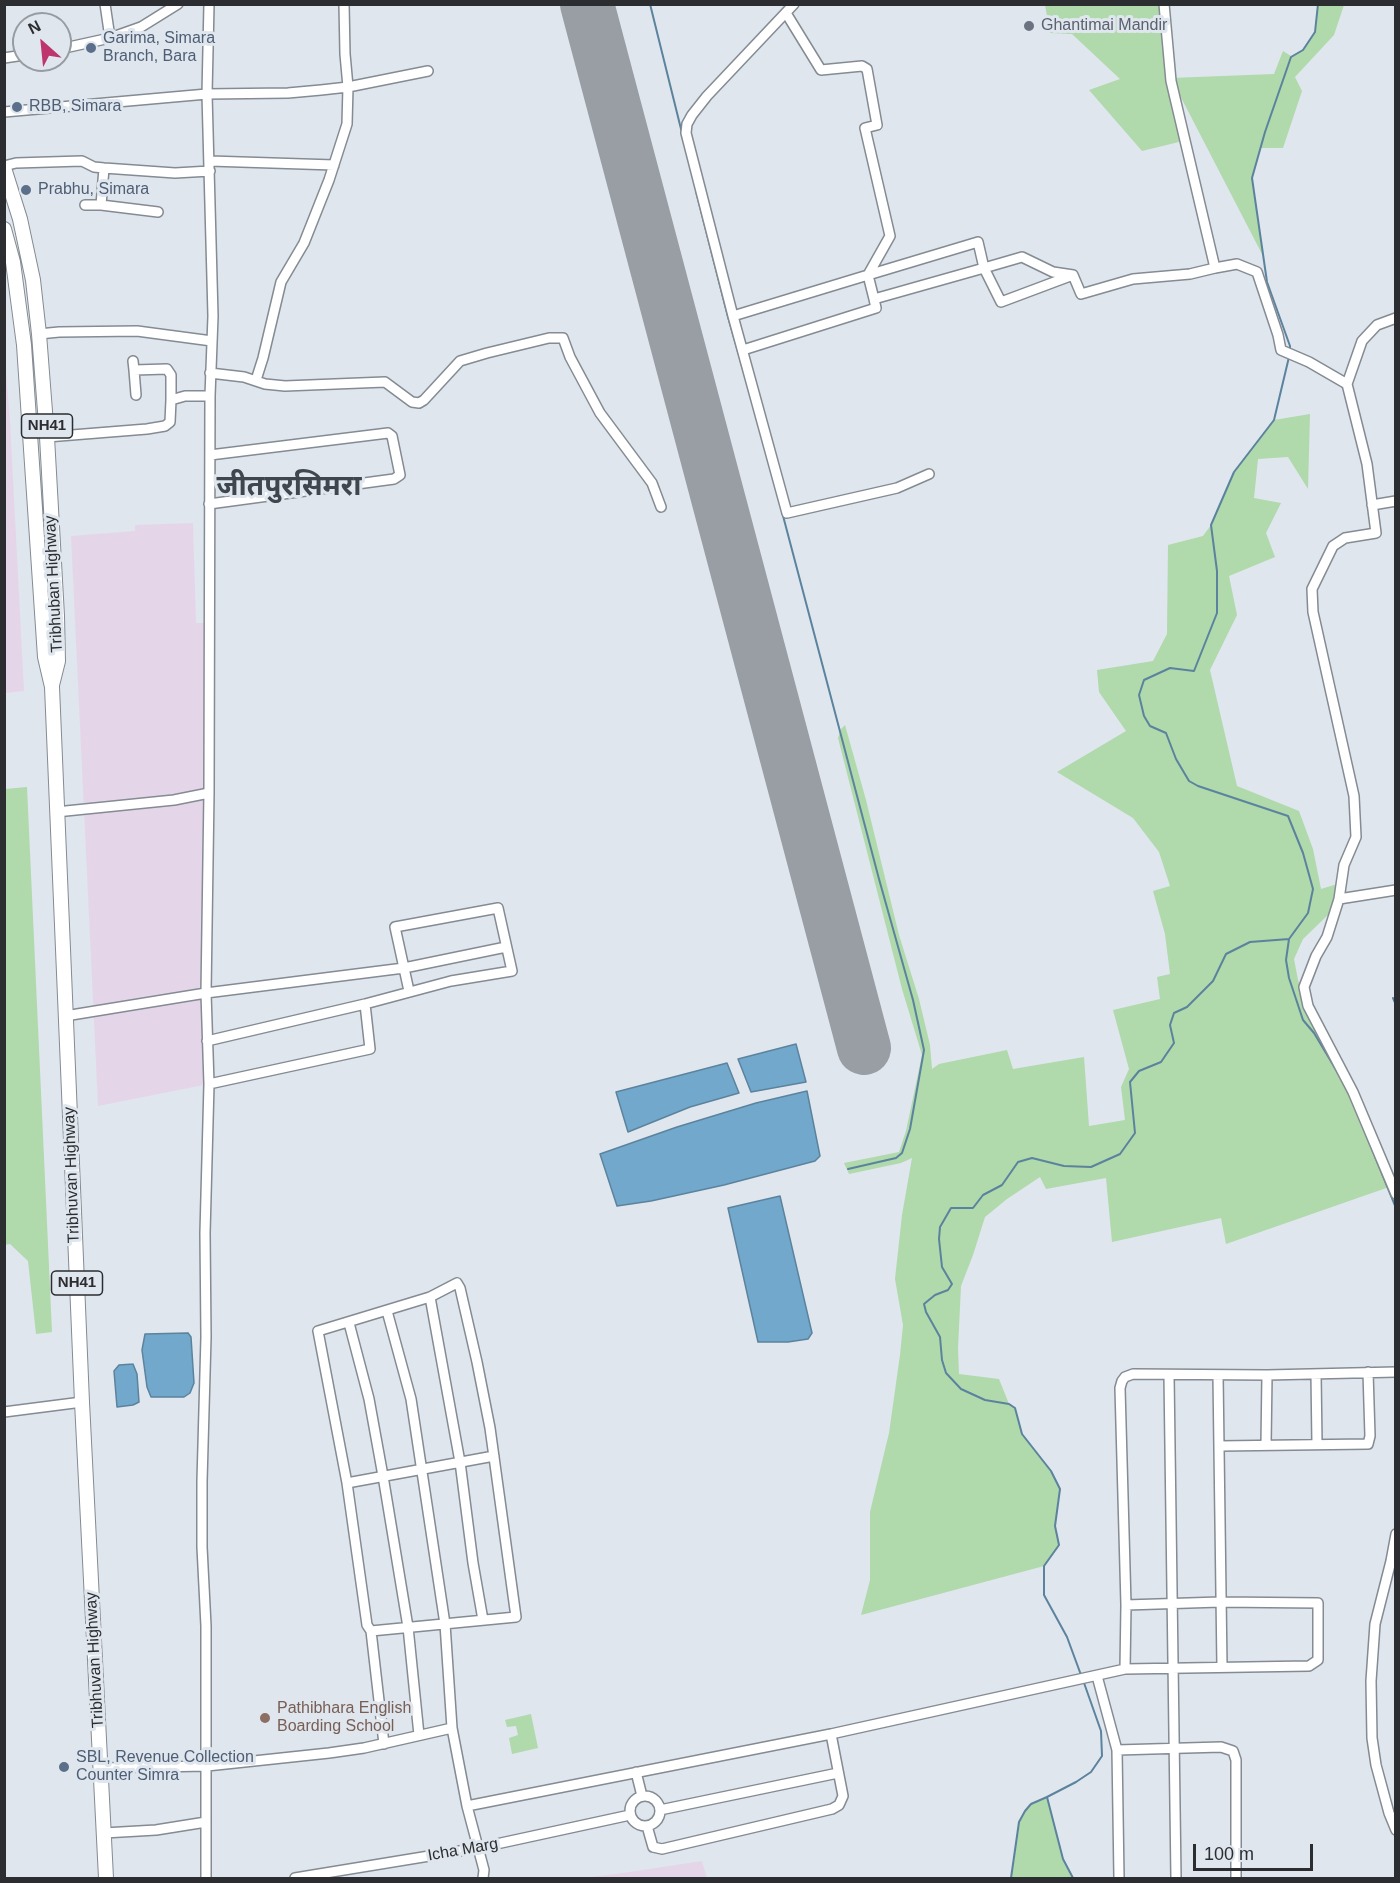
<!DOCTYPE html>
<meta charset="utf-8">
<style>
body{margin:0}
#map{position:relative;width:1400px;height:1883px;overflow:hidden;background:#dfe6ee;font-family:Arial,sans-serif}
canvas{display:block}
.frame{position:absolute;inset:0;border:6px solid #2b2d30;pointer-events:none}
.north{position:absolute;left:12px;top:12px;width:60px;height:60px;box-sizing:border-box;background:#dfe6ee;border:2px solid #979ca2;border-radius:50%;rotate:333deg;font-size:16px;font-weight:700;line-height:24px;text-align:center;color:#2b2d30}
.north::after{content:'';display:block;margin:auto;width:21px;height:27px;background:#be346d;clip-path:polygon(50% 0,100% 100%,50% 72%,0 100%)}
.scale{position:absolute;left:1193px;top:1844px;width:120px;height:27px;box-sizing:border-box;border:3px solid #2b2d30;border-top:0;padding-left:8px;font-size:18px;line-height:21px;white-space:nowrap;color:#2b2d30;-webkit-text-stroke:4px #dfe6ee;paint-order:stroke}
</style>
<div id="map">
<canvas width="1400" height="1883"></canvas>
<div class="frame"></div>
<div class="north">N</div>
<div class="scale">100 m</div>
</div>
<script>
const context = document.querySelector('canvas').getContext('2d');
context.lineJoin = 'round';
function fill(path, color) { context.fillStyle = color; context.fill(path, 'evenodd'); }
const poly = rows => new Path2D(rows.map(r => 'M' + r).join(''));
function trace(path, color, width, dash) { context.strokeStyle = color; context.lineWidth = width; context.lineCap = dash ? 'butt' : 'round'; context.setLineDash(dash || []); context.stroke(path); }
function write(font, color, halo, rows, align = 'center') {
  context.font = font + ' Arial,"Noto Sans Devanagari",sans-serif'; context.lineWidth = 6; context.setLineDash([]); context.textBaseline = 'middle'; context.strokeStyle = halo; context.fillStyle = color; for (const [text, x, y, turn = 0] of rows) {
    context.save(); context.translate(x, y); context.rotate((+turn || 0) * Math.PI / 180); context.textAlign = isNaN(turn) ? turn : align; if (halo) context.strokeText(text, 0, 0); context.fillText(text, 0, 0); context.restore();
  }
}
fill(poly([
 [5,360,10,421,24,691,5,693],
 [193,523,196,623,209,623,209,1084,98,1106,71,536,135,531,135,525],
 [702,1861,707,1878,583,1878,623,1873]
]), '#e5d5e8');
fill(poly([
 [1045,5,1164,5,1171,78,1274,74,1283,51,1291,56,1303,50,1315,32,1318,5,1344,5,1334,35,1295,77,1302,91,1283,148,1260,148,1252,178,1263,256,1172,80,1187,140,1142,151,1089,90,1120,79,1072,34,1050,33],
 [1310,414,1308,489,1288,457,1258,459,1254,498,1281,503,1266,533,1275,557,1229,576,1237,615,1210,670,1237,786,1299,811,1313,849,1321,889,1344,882,1332,911,1303,939,1294,959,1298,980,1311,1014,1326,1041,1392,1186,1226,1244,1221,1218,1112,1242,1106,1178,1046,1189,1040,1177,1007,1199,985,1217,973,1255,961,1286,958,1348,959,1374,999,1379,1009,1404,1015,1408,1022,1434,1051,1471,1060,1489,1055,1526,1059,1545,1044,1566,861,1615,870,1580,870,1512,889,1433,900,1355,903,1325,895,1279,902,1215,912,1158,901,1163,849,1174,844,1163,899,1152,906,1131,922,1055,902,989,838,738,841,729,845,725,866,800,899,935,919,999,930,1045,932,1069,939,1064,1007,1050,1013,1069,1084,1057,1089,1126,1125,1120,1121,1087,1129,1069,1113,1010,1160,999,1157,977,1170,974,1165,934,1153,891,1170,886,1159,852,1133,818,1057,772,1126,731,1099,692,1097,670,1153,661,1167,634,1168,545,1203,536,1211,525,1234,472,1274,420],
 [27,787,52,1332,36,1334,28,1261,10,1244,4,1245,5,789],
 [531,1714,538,1748,512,1754,509,1738,518,1735,516,1726,507,1727,505,1720],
 [1047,1797,1063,1859,1073,1878,1011,1878,1019,1822,1025,1811,1031,1804]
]), '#b0d9ac');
const water = poly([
 [796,1044,806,1082,751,1092,738,1059,796,1044],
 [727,1063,739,1093,690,1107,628,1132,616,1092,727,1063],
 [807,1091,820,1156,815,1161,724,1185,651,1201,617,1206,600,1154,677,1127,756,1103,807,1091],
 [780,1196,812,1333,808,1339,788,1342,758,1342,728,1208,780,1196],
 [188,1333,191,1337,194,1383,190,1393,184,1397,151,1397,147,1387,142,1350,145,1334,188,1333],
 [133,1364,137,1374,139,1402,133,1405,117,1407,114,1371,119,1365,133,1364]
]);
fill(water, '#71a8cc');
trace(water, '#5c839d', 1.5);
trace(poly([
 [650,4,682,133],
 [696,191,728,317,751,397],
 [1290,351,1290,346,1267,282,1252,178,1265,132,1291,57,1303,50,1315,32,1318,4],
 [782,512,879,879,913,1000,924,1050,910,1129,902,1153,896,1158,848,1169],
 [1289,939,1286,960,1289,978,1303,1020,1314,1033,1341,1078],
 [1393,998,1396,1005],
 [1363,1127,1396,1208],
 [1081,1675,1067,1637,1044,1595,1044,1566,1059,1545,1055,1526,1060,1489,1051,1471,1022,1434,1015,1408,1009,1404,985,1400,961,1389,946,1373,942,1360,940,1337,926,1312,924,1304,935,1295,948,1290,952,1284,942,1267,939,1239,940,1227,951,1208,973,1208,983,1195,1002,1185,1018,1162,1032,1158,1064,1166,1091,1167,1120,1154,1135,1133,1130,1082,1139,1071,1161,1062,1174,1043,1170,1025,1174,1013,1187,1007,1213,981,1226,954,1250,942,1289,939,1308,913,1313,889,1303,853,1288,816,1198,786,1189,781,1176,759,1166,733,1150,726,1144,716,1139,695,1144,680,1170,668,1194,671,1217,613,1217,571,1211,525,1234,472,1274,420,1289,357],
 [1011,1878,1019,1822,1025,1811,1031,1804,1047,1797],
 [1073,1878,1063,1859,1047,1797,1076,1782,1091,1772,1102,1756,1101,1731,1083,1680]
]), '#5c839d', 2);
trace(poly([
 [587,4,864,1048]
]), '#989ea4', 54);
const minor = poly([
 [105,4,110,38],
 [794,4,707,96,692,115,687,124,686,133,733,316,787,513,897,488,929,474],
 [60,49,110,38,141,27,178,4],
 [4,58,24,55],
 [4,112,207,94,288,93,321,90,348,87,428,71],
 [210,161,334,165],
 [4,166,16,163,82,161,94,167,104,168,175,173,210,171],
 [104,168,101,205,158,212],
 [85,205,101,205],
 [1215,268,1237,264,1257,272,1278,335,1281,350,1309,362,1347,384],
 [1073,275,1081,294,1133,279,1190,274,1215,268,1171,81,1164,4],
 [733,316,868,275,978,242,984,268,1022,257,1053,272,1073,275,1001,302,984,268,874,299,868,275,890,236,865,128,877,125,867,69,862,66,821,70,786,13],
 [39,334,59,332,137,331,212,341],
 [743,350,876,308,874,299],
 [133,361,134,370,167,369,171,375,171,400],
 [134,370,136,395],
 [210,373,244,377,265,384,285,386,385,382,412,402,419,403,424,400,460,361,487,353,549,338,563,338,570,357,600,413,652,483,661,507],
 [256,380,263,358,281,282,304,243,329,180,347,124,348,87,345,54,344,4],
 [47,437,147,429,165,426,170,422,171,400,185,396,210,396],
 [209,504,394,479,400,475,392,436,388,433,210,455],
 [1372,505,1396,501],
 [56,812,174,800,209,793,210,396,213,316,207,94,209,4],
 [1396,890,1339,899,1327,937,1316,956,1304,987,1308,1006,1353,1092,1396,1194],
 [1339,899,1344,865,1356,837,1354,796,1313,612,1312,589,1333,546,1345,538,1376,533,1367,464,1347,384,1362,341,1377,325,1396,318],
 [65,1016,206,993,404,968,506,947],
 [207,1041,365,1004,451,981,512,971,498,908,395,927,409,991],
 [209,1084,370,1049,365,1004],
 [430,1297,460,1462,473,1563,483,1620],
 [387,1311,411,1399,445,1624,452,1728,467,1806,484,1870,483,1878],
 [349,1323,369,1399,383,1476,408,1627,419,1735],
 [1316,1374,1317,1444],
 [1169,1375,1176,1878],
 [1218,1375,1222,1667],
 [4,1412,82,1402],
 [1266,1445,1267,1375],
 [1220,1446,1368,1444,1370,1436,1368,1372],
 [347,1483,494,1456],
 [1396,1534,1391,1561,1375,1624,1371,1681,1372,1738,1376,1765,1389,1813,1396,1830],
 [371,1631,367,1625,347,1483,318,1331,430,1297,457,1283,460,1288,477,1362,490,1428,516,1617,371,1631,384,1744],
 [1125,1669,1126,1605,1120,1388,1122,1381,1125,1377,1133,1374,1267,1375,1396,1372],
 [1097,1676,1117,1750,1119,1878],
 [1117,1750,1221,1747,1233,1751,1236,1760,1236,1878],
 [101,1768,207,1766,329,1753,364,1748,452,1728],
 [636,1772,642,1796],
 '630 1811a15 15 0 1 1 30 0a15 15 0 1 1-30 0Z',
 [467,1806,831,1734,1125,1669,1309,1666,1318,1660,1318,1603,1220,1602,1126,1605],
 [660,1810,838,1773],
 [647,1826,653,1847,662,1849,832,1809,839,1805,843,1796,831,1734],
 [104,1833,156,1830,206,1822],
 [206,1878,206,1626,202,1547,202,1481,206,1337,205,1233,209,1084,206,993,209,793],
 [295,1878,478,1848,630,1815]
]);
const highway = poly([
 [4,168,20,219,33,280,39,334,47,437,57,616,58,661,52,685],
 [4,229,13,262,24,345,45,657,52,687,82,1402,106,1878]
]);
trace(minor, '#848b92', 12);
trace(highway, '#848b92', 16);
trace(minor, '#fff', 9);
trace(highway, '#fff', 14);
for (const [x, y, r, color] of [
 [1029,26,6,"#6b7280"],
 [91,48,6,"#5c6f8a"],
 [17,107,6,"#5c6f8a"],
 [26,190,6,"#5c6f8a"],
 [265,1718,6,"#8d6e63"],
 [64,1767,6,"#5c6f8a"]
]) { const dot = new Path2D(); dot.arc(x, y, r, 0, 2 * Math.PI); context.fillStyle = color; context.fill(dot); trace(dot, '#dfe6ee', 2); }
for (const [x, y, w] of [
 [47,426,51],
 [77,1283,51]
]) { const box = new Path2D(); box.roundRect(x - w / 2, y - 12, w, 24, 4.5); context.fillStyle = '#dfe6ee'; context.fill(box); trace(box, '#2b2d30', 1.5); }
write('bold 15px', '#2b2d30', null, [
 ["NH41",47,426],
 ["NH41",77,1283]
]);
write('16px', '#5b616d', '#dfe6ee', [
 ["Ghantimai Mandir",1041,26]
], 'left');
write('16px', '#4e5e75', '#dfe6ee', [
 ["Garima, Simara",103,39],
 ["Branch, Bara",103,57],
 ["RBB, Simara",29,107],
 ["Prabhu, Simara",38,190],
 ["SBL, Revenue Collection",76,1758],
 ["Counter Simra",76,1776]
], 'left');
write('16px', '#2b2d30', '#dfe6ee', [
 ["Tribhuban Highway",54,584,-93],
 ["Tribhuvan Highway",72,1175,-92],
 ["Tribhuvan Highway",95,1660,-93],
 ["Icha Marg",463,1850,-10]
]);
write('16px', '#785e54', '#dfe6ee', [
 ["Pathibhara English",277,1709],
 ["Boarding School",277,1727]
], 'left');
write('bold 28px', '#40464d', '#dfe6ee', [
 ["जीतपुरसिमरा",289,487]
]);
</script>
